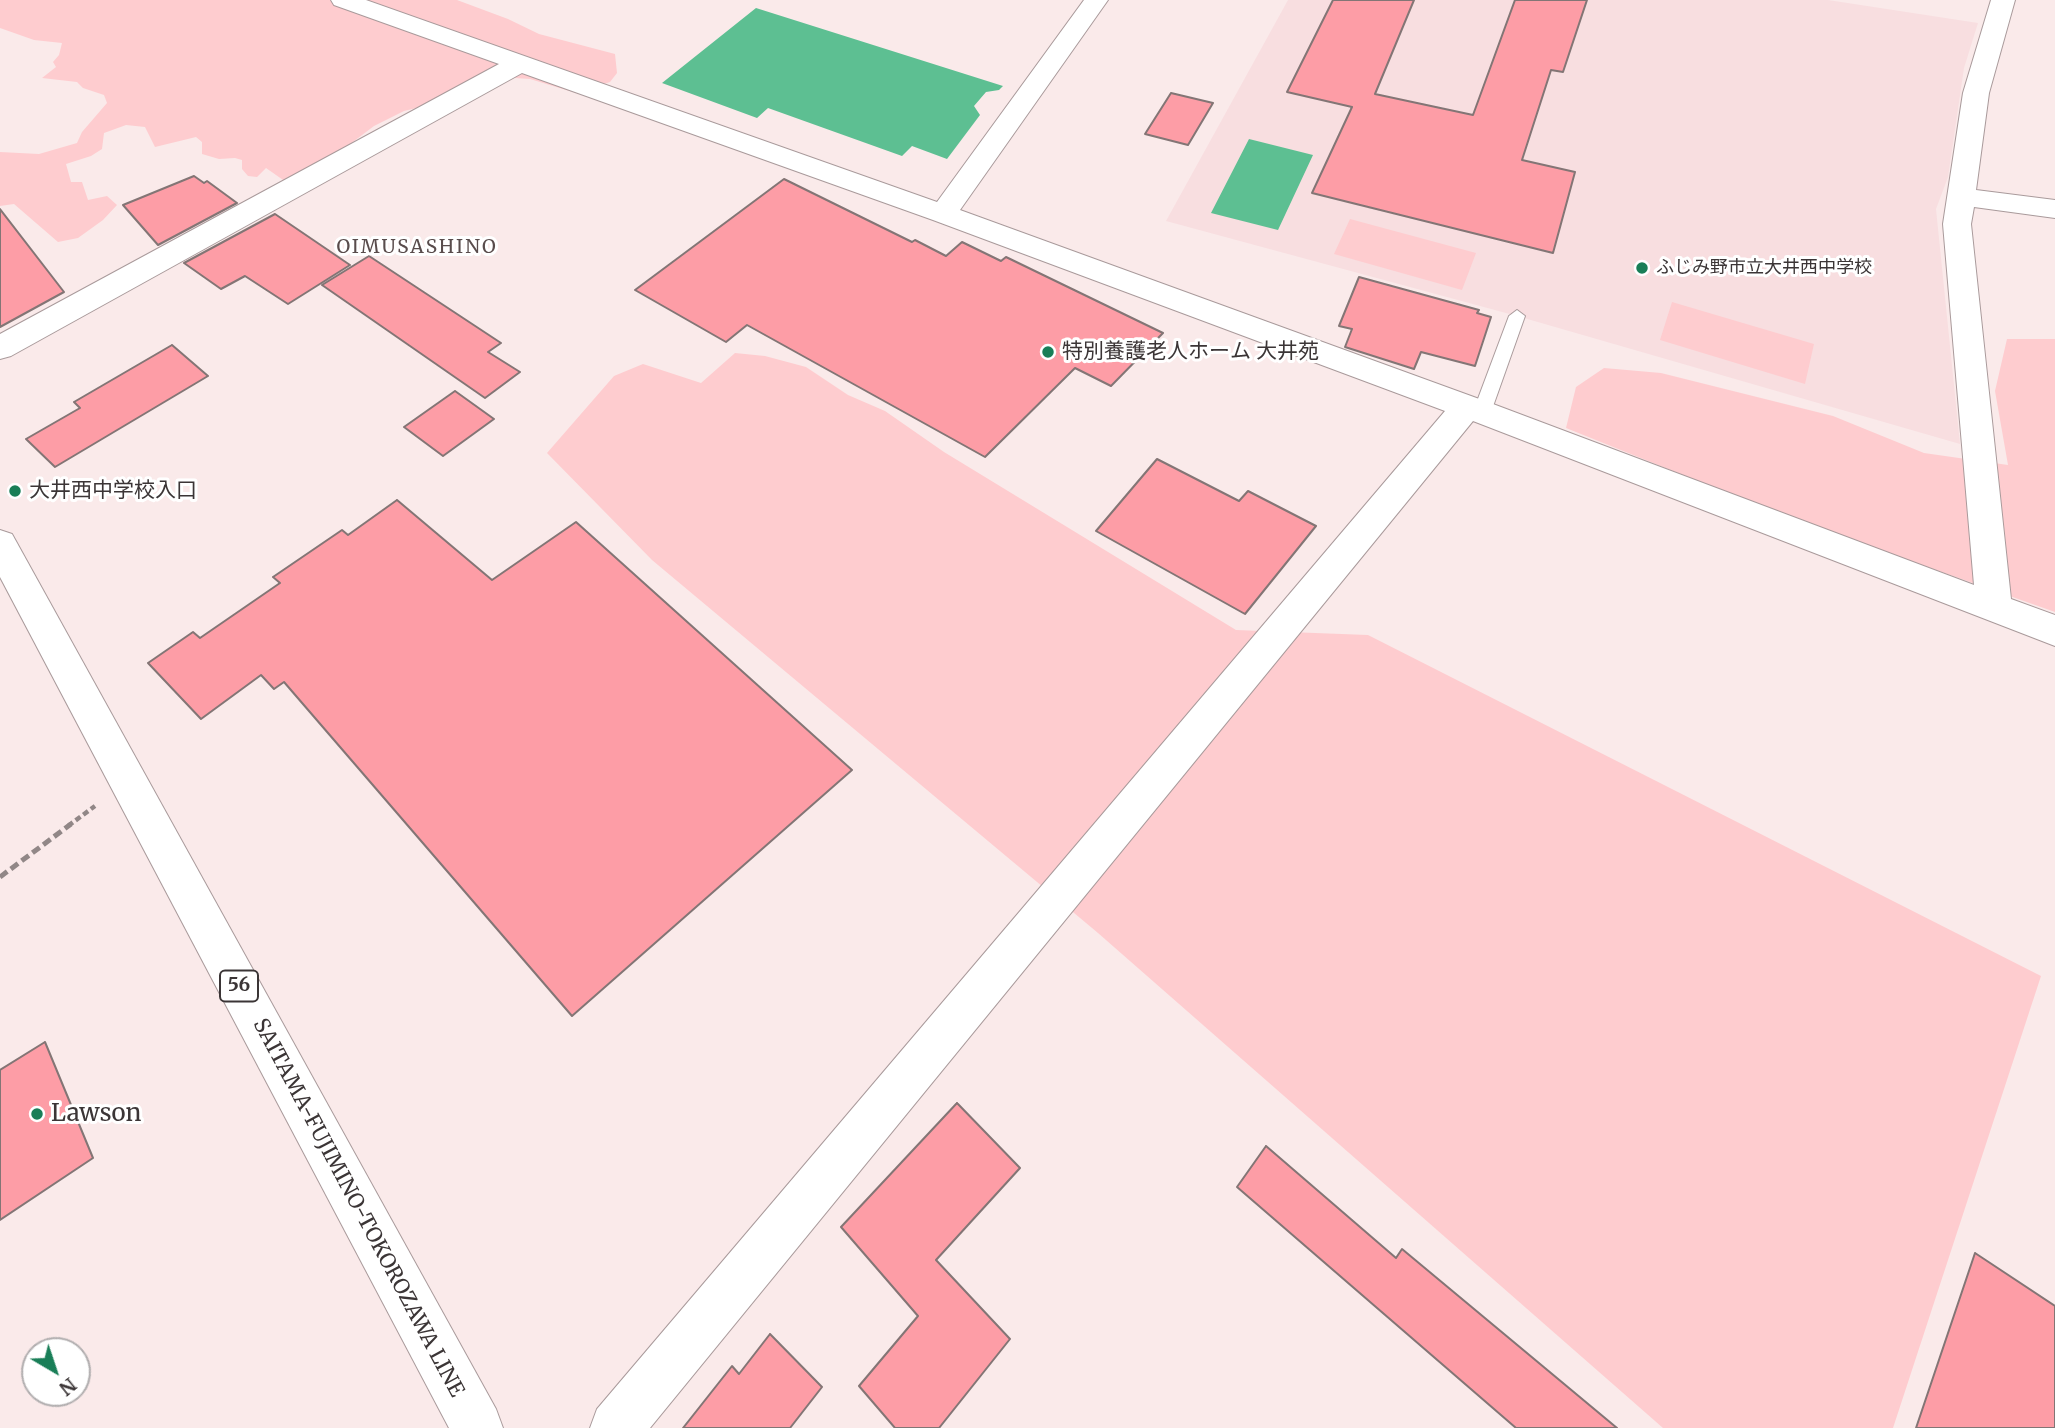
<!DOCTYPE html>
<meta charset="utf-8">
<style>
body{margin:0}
#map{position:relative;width:2055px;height:1428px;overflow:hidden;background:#faeaea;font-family:Merriweather,serif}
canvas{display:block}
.north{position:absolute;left:21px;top:1337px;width:70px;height:70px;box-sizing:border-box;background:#fff;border:2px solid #b1aeaf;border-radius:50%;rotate:141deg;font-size:19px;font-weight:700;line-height:28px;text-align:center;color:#3b3536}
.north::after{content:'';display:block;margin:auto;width:24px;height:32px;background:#197e57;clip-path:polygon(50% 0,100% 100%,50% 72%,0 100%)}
</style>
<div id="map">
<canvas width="2055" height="1428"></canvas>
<div class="north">N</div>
</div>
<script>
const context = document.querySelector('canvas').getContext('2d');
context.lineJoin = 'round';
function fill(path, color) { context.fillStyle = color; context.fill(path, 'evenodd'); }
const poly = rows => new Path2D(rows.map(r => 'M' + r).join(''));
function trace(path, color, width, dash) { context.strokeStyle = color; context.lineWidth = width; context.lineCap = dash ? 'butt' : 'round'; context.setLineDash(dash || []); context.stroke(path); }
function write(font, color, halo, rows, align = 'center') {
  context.font = font + ' Merriweather,"Noto Sans JP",serif'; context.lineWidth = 6; context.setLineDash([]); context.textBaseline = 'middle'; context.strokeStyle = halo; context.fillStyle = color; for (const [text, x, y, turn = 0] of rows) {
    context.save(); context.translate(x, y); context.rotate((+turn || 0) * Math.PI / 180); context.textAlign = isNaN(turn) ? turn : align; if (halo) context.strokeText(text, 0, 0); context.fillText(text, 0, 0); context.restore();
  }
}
fill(poly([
 [1288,0,1828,0,1978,23,1964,68,1948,177,1936,209,1960,444,1517,316,1166,221]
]), '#f8dee0');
fill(poly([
 [0,0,457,0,508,19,539,34,615,54,617,73,610,82,576,93,530,79,484,76,433,104,404,111,374,126,329,160,286,182,266,168,257,177,248,176,242,169,242,160,235,158,219,159,202,154,202,142,196,137,155,147,145,127,126,125,104,133,102,149,91,156,66,164,71,182,82,182,88,200,107,196,117,205,103,220,78,238,58,242,14,204,0,206,0,152,39,154,77,143,82,132,107,103,104,95,83,88,77,82,42,78,56,67,53,62,59,55,62,43,34,40,0,28],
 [1350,219,1476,253,1462,290,1334,254],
 [1672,302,1814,344,1805,384,1660,340],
 [2007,339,2055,339,2055,612,1800,522,1566,428,1576,387,1604,368,1661,373,1833,416,1924,453,2008,465,1995,391],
 [735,353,765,356,806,367,848,395,885,411,944,452,1236,630,1368,635,2041,976,1893,1428,1663,1428,1098,933,652,560,547,453,614,376,643,364,701,383]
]), '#fecccf');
fill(poly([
 [756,8,1003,86,999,90,986,92,974,106,980,115,947,159,912,146,902,156,768,108,757,118,662,83],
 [1249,139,1313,155,1278,230,1211,213]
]), '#5dbf92');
const building = poly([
 [1333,0,1414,0,1375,94,1473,115,1515,0,1587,0,1563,72,1551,70,1522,160,1575,172,1553,253,1312,193,1352,107,1287,92,1333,0],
 [1171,93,1213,103,1188,145,1145,134,1171,93],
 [194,176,204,183,207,181,237,203,158,245,123,205,194,176],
 [784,179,912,242,915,240,946,256,962,242,1001,261,1006,257,1163,333,1111,386,1075,368,985,457,747,325,726,342,635,290,784,179],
 [0,209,64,292,0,327,0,209],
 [275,214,350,265,288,304,245,276,221,289,184,263,275,214],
 [369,256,501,343,488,352,520,372,485,398,322,285,369,256],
 [1359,277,1479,310,1477,313,1491,317,1475,366,1421,352,1414,369,1345,347,1352,329,1339,326,1359,277],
 [172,345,208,376,55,467,26,439,80,408,74,402,172,345],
 [455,391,494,419,443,456,404,427,455,391],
 [1157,459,1239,501,1248,491,1316,526,1245,614,1096,531,1157,459],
 [397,500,492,580,576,522,852,770,572,1016,284,682,274,689,261,675,201,719,148,663,193,632,200,638,280,583,273,577,342,530,348,535,397,500],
 [45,1042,93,1158,0,1220,0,1070,45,1042],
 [957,1103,1020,1168,936,1260,1010,1339,939,1428,895,1428,859,1386,918,1316,841,1227,957,1103],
 [1266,1146,1396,1258,1402,1249,1617,1428,1516,1428,1237,1187,1266,1146],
 [1975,1253,2055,1306,2055,1428,1916,1428,1975,1253],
 [770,1334,822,1387,790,1428,683,1428,732,1366,739,1374,770,1334]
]);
fill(building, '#fd9da6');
trace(building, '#837575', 2);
const lane = poly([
 [1517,310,1525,316,1491,412,1488,417,1482,418,1476,417,1473,412,1509,316,1517,310]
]);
const street = poly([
 [331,0,366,0,937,202,1084,0,1108,0,960,210,1493,404,1974,585,1943,224,1963,93,1991,0,2015,0,1989,93,1976,190,2055,200,2055,218,1974,207,1971,224,2011,599,2055,615,2055,646,1473,421,650,1428,590,1428,597,1409,1445,411,933,220,522,73,11,356,0,359,0,334,499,64,334,5,331,0]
]);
const primary = poly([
 [0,530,12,534,496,1409,503,1428,449,1428,0,577,0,530]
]);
trace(lane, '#a99a9b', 2);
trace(street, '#a99a9b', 2);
trace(primary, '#a99a9b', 2);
trace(poly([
 [68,826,95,806]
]), '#918787', 4.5, [6, 3.5]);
trace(poly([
 [0,877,71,824]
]), '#918787', 5, [9, 4.5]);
fill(lane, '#fff');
fill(street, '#fff');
fill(primary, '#fff');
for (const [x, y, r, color] of [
 [1642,268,7,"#197e57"],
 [1048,352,7,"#197e57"],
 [15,491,7,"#197e57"],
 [37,1114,7,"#197e57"]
]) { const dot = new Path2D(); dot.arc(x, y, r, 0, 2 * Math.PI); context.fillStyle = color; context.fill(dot); trace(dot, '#fff', 2.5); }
write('18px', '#3b3536', '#fff', [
 ["ふじみ野市立大井西中学校",1656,268]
], 'left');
context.letterSpacing = '2px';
write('19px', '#594c4c', '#fff', [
 ["OIMUSASHINO",417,248]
]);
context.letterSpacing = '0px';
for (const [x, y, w] of [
 [239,986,38]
]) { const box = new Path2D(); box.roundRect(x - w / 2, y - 15.5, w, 31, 5); context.fillStyle = '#fff'; context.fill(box); trace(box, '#3b3536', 2); }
write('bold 19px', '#3b3536', null, [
 ["56",239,986]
]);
write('21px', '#3b3536', '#fff', [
 ["特別養護老人ホーム 大井苑",1062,352],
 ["大井西中学校入口",29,491]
], 'left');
write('21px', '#3b3536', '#fff', [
 ["SAITAMA-FUJIMINO-TOKOROZAWA LINE",358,1208,62]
]);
write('24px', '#3b3536', '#fff', [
 ["Lawson",51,1114]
], 'left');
</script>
